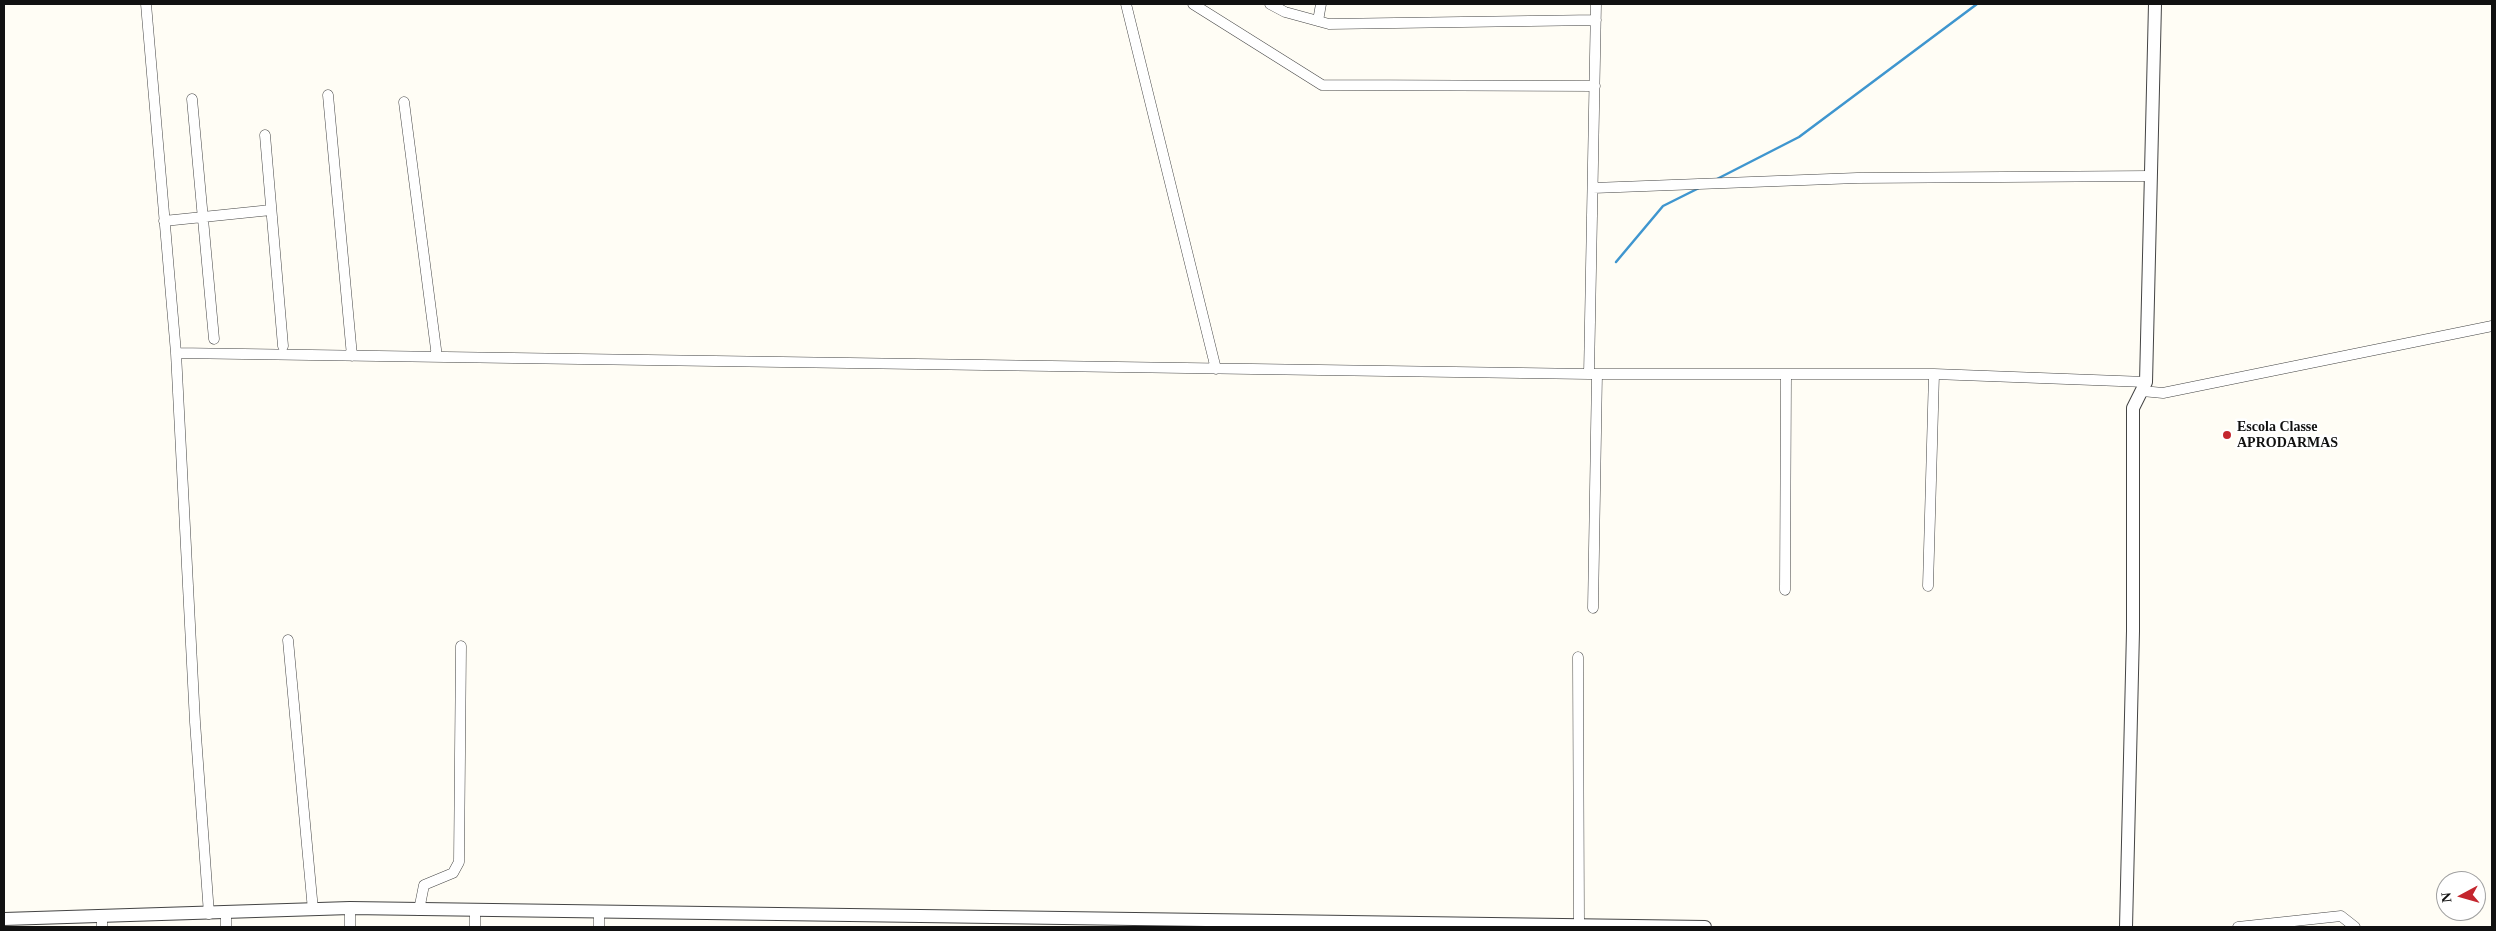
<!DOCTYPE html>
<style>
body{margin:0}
#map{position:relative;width:2496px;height:931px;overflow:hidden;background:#fffdf5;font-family:"Times New Roman",serif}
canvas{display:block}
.frame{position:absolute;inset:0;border:5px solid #111;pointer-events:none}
.north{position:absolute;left:2436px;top:871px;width:50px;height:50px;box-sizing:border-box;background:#fff;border:1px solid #a0a0a0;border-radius:50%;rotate:264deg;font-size:14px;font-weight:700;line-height:20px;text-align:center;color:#111}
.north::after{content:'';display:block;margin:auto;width:18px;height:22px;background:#c4262e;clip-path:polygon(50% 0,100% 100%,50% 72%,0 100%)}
</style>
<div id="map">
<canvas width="2496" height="931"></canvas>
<div class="frame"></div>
<div class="north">N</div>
</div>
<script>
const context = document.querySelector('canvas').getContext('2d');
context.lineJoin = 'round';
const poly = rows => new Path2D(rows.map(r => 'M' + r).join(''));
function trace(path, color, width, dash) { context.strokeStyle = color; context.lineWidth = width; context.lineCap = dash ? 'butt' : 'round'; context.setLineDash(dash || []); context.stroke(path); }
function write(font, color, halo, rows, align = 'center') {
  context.font = font + ' "Times New Roman",serif'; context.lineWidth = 5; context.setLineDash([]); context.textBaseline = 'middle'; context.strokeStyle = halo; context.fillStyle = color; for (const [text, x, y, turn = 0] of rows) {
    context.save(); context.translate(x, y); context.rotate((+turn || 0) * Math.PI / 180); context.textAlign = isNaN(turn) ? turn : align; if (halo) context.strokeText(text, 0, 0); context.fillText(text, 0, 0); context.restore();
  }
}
trace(poly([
 [1715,180,1799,137,1977,4],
 [1616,262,1663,206,1699,188]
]), '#3f96cf', 2.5);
const minor = poly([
 [146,4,176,353,195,722,209,914],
 [1126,4,1216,369],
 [1193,4,1322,85,1595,86],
 [1270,4,1285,12,1329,24,1596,20],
 [1318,21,1321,4],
 [328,95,352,356],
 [192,99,214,339],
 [404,102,437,357],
 [265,135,283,346],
 [1593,188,1857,178,2151,176],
 [164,221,271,210],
 [176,353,1589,374,1934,374,2146,382],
 [1589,374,1596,4],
 [2142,391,2163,393,2492,326],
 [1928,586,1934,374],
 [1785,590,1786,374],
 [1593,608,1597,374],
 [288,640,313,910],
 [1578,657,1579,925],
 [419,910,424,885,453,873,459,862,461,646],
 [226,913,226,927],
 [102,927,102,915],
 [350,927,350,908],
 [475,927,475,910],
 [599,927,599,912],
 [2238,927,2341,916,2355,927]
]);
const tertiary = poly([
 [4,919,350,908,1705,927],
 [2126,927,2133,631,2133,408,2146,382,2155,4]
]);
trace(minor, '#444', 11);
trace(tertiary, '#444', 14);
trace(minor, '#fff', 10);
trace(tertiary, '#fff', 12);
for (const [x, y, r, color] of [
 [2227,435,5,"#c4262e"]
]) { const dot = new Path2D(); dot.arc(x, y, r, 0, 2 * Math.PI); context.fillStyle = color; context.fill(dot); trace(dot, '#fff', 2); }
write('bold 14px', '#111', '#fff', [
 ["Escola Classe",2237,427],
 ["APRODARMAS",2237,443]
], 'left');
</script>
